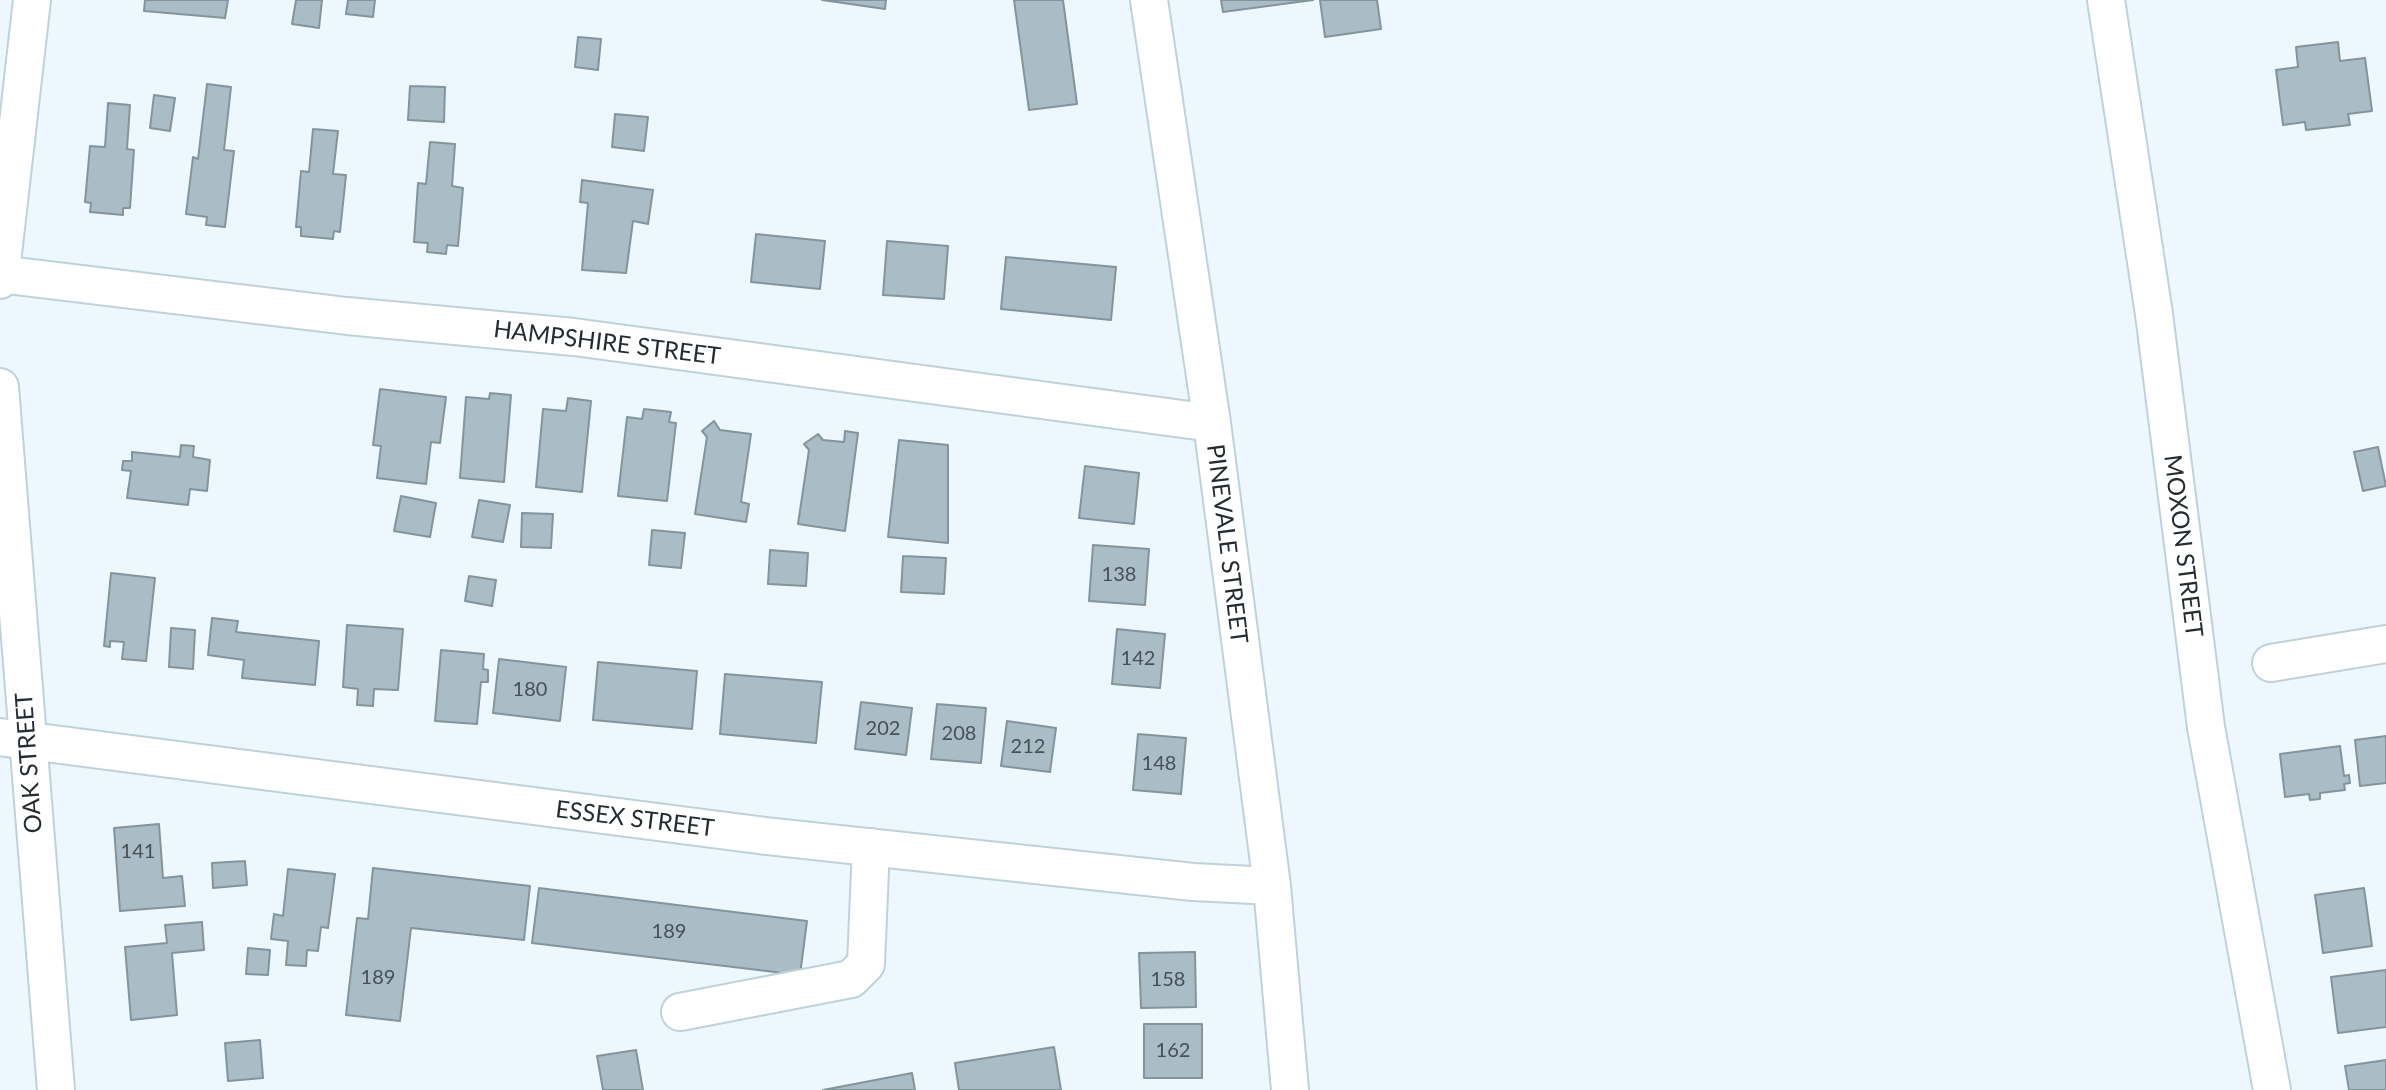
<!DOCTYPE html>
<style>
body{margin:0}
canvas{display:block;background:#edf8fe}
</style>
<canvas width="2386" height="1090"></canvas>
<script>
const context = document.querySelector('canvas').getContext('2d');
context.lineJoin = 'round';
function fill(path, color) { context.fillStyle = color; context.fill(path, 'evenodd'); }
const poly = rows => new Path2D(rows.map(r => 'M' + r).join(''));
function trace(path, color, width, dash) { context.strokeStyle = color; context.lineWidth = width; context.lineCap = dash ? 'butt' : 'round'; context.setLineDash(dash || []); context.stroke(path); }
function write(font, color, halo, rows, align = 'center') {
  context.font = font + ' Lato,sans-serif'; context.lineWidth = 6; context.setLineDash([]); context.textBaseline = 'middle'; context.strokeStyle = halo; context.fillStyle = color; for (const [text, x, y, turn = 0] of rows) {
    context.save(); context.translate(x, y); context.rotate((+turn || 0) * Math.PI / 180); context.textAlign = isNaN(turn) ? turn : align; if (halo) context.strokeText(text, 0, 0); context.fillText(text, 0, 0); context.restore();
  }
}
const building = poly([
 [145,0,228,0,225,18,144,11,145,0],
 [296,0,322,0,319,28,292,24,296,0],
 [348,0,375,0,373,17,346,14,348,0],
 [822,0,886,0,885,9,822,0],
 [1014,0,1063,0,1077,104,1029,110,1014,0],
 [1221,0,1313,0,1223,12,1221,0],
 [1320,0,1377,0,1381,29,1325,37,1320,0],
 [578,37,601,39,598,70,575,67,578,37],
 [2338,42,2340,61,2365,58,2372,111,2348,114,2350,125,2306,130,2305,122,2283,125,2276,70,2298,67,2296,47,2338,42],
 [207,84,231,87,224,150,234,151,225,227,206,225,207,217,186,214,193,157,198,159,207,84],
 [410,86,445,87,444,122,408,120,410,86],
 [154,95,175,98,170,131,150,128,154,95],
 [108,103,130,105,127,149,134,150,130,208,123,208,123,215,90,212,91,203,85,202,90,146,105,147,108,103],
 [615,114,648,117,644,151,612,147,615,114],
 [313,129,338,131,333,174,346,175,340,232,334,231,333,239,301,236,301,227,296,227,301,171,309,172,313,129],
 [430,142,455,144,452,186,463,188,458,246,447,245,446,254,427,252,428,243,414,242,418,183,426,184,430,142],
 [582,180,653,190,648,224,633,221,626,273,582,270,588,203,580,202,582,180],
 [756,234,825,241,820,289,751,282,756,234],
 [887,241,948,246,944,299,883,295,887,241],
 [1006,257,1116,267,1111,320,1001,309,1006,257],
 [380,389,446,397,440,443,431,442,426,484,377,478,381,446,373,445,380,389],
 [490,393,511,395,504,482,460,478,466,397,489,399,490,393],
 [568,398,591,401,582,492,536,487,543,409,566,411,568,398],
 [644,409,671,412,669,422,676,423,667,501,618,496,627,417,642,419,644,409],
 [714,421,720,430,751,434,741,502,749,504,746,522,695,514,707,437,702,431,714,421],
 [845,431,858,433,845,531,798,524,809,450,804,444,818,434,823,440,844,442,845,431],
 [899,440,948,445,948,543,888,537,899,440],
 [181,445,194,446,193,457,210,460,207,491,190,489,188,505,127,498,131,471,122,470,123,461,132,461,132,452,180,457,181,445],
 [2378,447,2386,486,2363,491,2354,452,2378,447],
 [1085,466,1139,473,1134,524,1079,518,1085,466],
 [401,496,436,503,430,537,394,531,401,496],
 [479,500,510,505,503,542,472,537,479,500],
 [522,513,553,514,551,548,521,547,522,513],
 [652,530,685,533,681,568,649,565,652,530],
 [1093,545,1149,549,1145,605,1089,601,1093,545],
 [770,550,808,553,806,586,768,584,770,550],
 [903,556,946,558,944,594,901,592,903,556],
 [111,573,155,578,146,661,122,659,124,642,110,641,110,647,104,646,111,573],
 [469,576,496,580,492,606,465,601,469,576],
 [212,618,238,621,236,632,319,641,315,685,242,678,244,660,208,655,212,618],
 [347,625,403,629,398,690,374,689,373,706,357,705,358,689,343,687,347,625],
 [171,628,195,630,193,669,169,667,171,628],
 [1117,629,1165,634,1160,688,1112,684,1117,629],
 [441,650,484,654,483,669,488,670,488,682,481,682,477,724,435,721,441,650],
 [499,659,566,667,560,721,493,713,499,659],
 [598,662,697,671,692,729,593,720,598,662],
 [725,674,822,682,816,743,720,734,725,674],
 [861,702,912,708,906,755,855,749,861,702],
 [937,704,986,708,981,763,931,759,937,704],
 [1007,721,1056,728,1050,772,1001,766,1007,721],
 [1138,734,1186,738,1181,794,1133,790,1138,734],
 [2386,736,2386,783,2360,786,2355,740,2386,736],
 [2340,746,2344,776,2349,775,2350,783,2344,784,2345,790,2320,793,2320,799,2310,800,2309,794,2285,797,2280,754,2340,746],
 [159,824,163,878,182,876,185,906,120,911,114,828,159,824],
 [245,861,247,885,213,888,212,863,245,861],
 [373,868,530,886,524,940,411,928,400,1021,346,1015,357,918,368,919,373,868],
 [288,869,335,874,328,928,321,927,318,951,307,950,306,966,286,965,288,941,271,939,274,914,283,916,288,869],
 [539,888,807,921,800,975,532,943,539,888],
 [2364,888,2372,946,2323,953,2315,895,2364,888],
 [202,922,204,950,172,953,177,1015,131,1020,125,947,167,943,165,925,202,922],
 [248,948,270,950,268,975,246,974,248,948],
 [1195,952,1196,1007,1141,1008,1139,953,1195,952],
 [2386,970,2386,1027,2338,1033,2331,977,2386,970],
 [1144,1024,1202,1024,1202,1078,1144,1078,1144,1024],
 [260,1040,263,1078,228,1081,225,1043,260,1040],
 [1054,1047,1061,1090,959,1090,955,1063,1054,1047],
 [636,1050,643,1090,603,1090,597,1056,636,1050],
 [2386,1060,2386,1090,2349,1090,2345,1066,2386,1060],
 [912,1073,915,1090,823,1090,912,1073]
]);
fill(building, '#aabcc5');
trace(building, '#83949d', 2);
const minor = poly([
 [1149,0,1212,423,1272,886,1290,1090],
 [2106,0,2154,314,2206,727,2272,1090],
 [0,274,347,316,574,337,1212,423],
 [0,280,32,0],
 [0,387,56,1090],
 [2271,663,2386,644],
 [0,737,766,836,1193,882,1272,886],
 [680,1012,851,979,866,964,871,847]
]);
trace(minor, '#bfd2db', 40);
trace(minor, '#fff', 36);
write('20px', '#465055', null, [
 ["138",1119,575],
 ["142",1138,659],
 ["180",530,690],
 ["202",883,729],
 ["208",959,734],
 ["212",1028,747],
 ["148",1159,764],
 ["141",138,852],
 ["189",669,932],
 ["189",378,978],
 ["158",1168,980],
 ["162",1173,1051]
]);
write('24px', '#252c30', '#fff', [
 ["HAMPSHIRE STREET",607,343,7],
 ["PINEVALE STREET",1227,544,83],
 ["MOXON STREET",2183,546,83],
 ["OAK STREET",29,763,-94],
 ["ESSEX STREET",635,819,7]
]);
</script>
